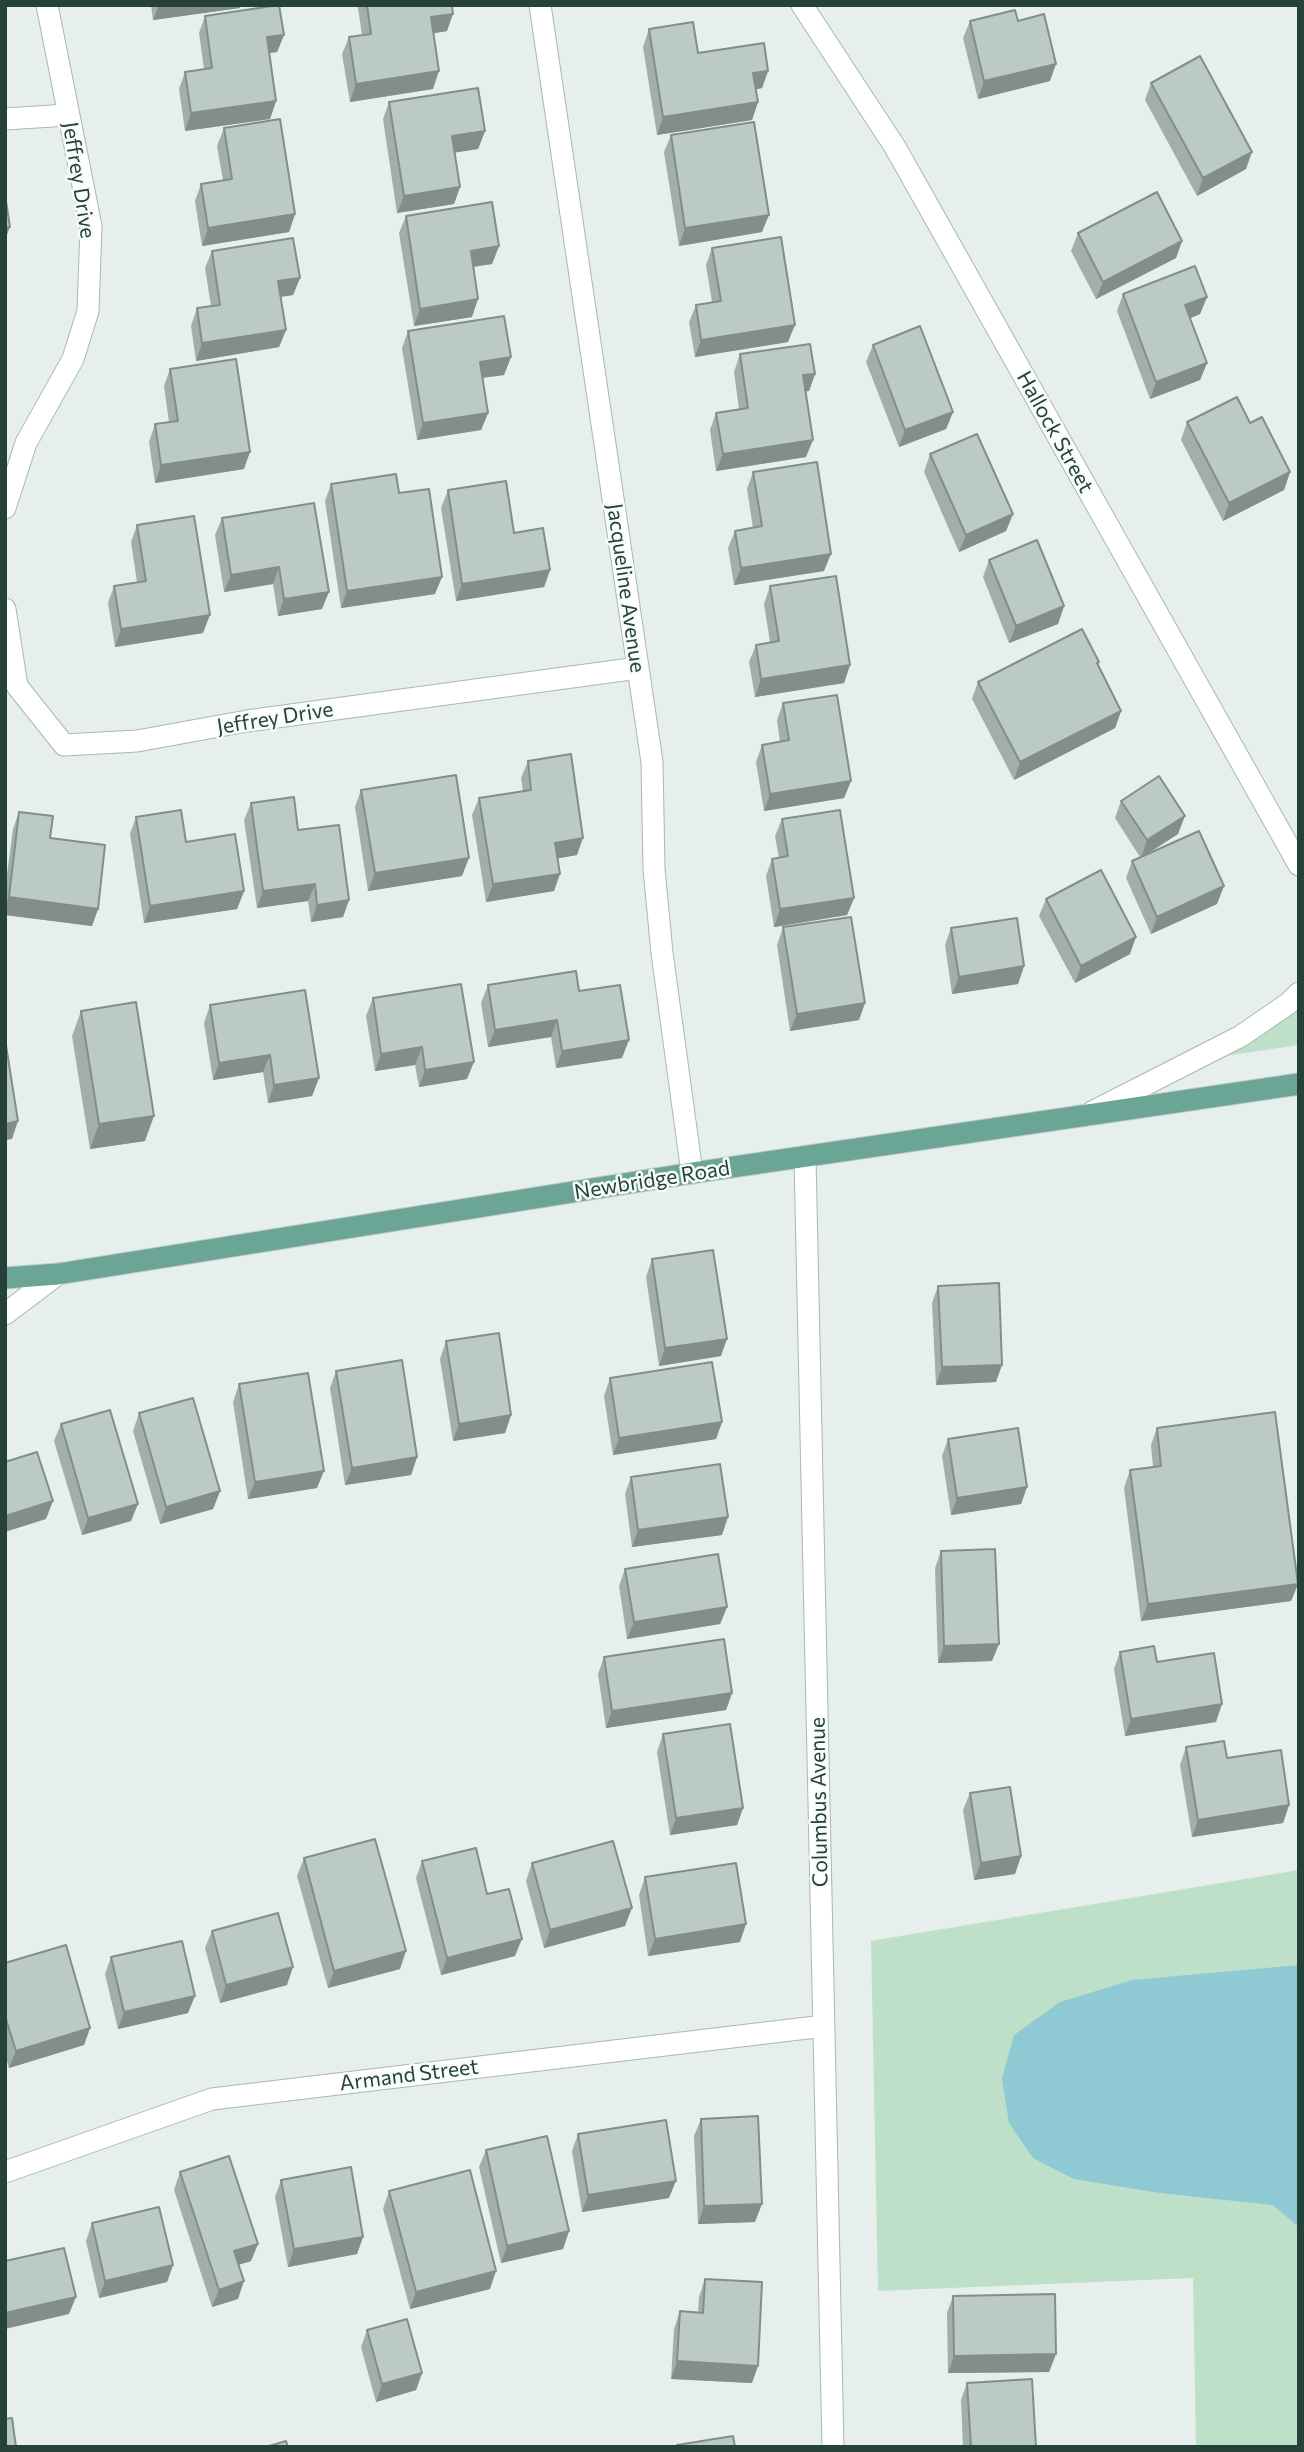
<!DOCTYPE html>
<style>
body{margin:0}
#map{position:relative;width:1304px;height:2452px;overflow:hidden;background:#e6efeb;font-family:Commissioner,sans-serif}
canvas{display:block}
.frame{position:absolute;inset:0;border:7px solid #24423a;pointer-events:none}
</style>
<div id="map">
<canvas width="1304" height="2452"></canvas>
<div class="frame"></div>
</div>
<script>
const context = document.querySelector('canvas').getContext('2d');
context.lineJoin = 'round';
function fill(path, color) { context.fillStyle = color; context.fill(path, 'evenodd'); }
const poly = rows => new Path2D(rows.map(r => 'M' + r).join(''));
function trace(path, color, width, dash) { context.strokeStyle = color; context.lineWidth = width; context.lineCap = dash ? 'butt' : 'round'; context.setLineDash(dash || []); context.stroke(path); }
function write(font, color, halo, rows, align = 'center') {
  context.font = font + ' Commissioner,sans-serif'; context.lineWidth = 5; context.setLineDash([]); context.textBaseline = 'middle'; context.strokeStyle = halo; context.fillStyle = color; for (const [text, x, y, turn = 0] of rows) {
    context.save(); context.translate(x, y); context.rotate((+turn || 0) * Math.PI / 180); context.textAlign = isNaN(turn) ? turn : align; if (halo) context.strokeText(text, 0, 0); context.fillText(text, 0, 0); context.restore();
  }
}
fill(poly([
 [1299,1001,1299,1045,1218,1057],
 [1299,1870,1299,2447,1196,2447,1193,2278,878,2291,871,1941]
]), '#bfe0c8');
fill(poly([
 [1299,1965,1299,2227,1273,2205,1160,2193,1074,2179,1033,2158,1009,2123,1002,2078,1014,2035,1060,2002,1132,1980]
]), '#8ec9d4');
const minor = poly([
 [540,5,652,762,654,869,662,953,692,1173],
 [802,5,895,147,1299,865],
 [5,119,68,115],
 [5,508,26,443,73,359,88,311,91,226,47,5],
 [5,609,17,686,64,745,137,741,247,721,638,668],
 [1092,1112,1241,1036,1289,1003,1299,993],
 [805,1158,833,2447],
 [5,1314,58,1274],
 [5,2172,212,2099,824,2026]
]);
const major = poly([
 [5,1278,58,1274,692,1173,1299,1084]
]);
trace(minor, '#a8b8b2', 23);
trace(major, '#c2cac8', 23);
trace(minor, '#fff', 21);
trace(major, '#6aa596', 21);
fill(poly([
 [151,5,241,5,240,8,153,20],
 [359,5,452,5,447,31,433,33,433,89,350,102,342,54,349,37,362,35,358,8],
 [205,16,284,35,277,52,269,53,276,101,270,119,185,131,179,89,185,72,204,69,199,33],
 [970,21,1018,21,1050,81,978,99,963,38],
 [649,29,698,53,768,71,762,88,756,89,758,102,752,120,657,135,643,47],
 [1151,83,1246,169,1197,196,1145,100],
 [389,102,485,131,478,149,455,152,460,187,454,204,397,213,383,119],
 [224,128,295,214,289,232,202,246,195,201,201,184,223,180,217,146],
 [671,135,762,232,679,246,664,152],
 [406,216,499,246,492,264,473,267,472,317,414,326,399,233],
 [1078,233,1182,241,1176,258,1096,299,1071,251],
 [712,248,788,342,695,357,689,322,696,305,712,302,706,265],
 [212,251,300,278,293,295,280,297,286,330,279,347,196,361,191,326,197,308,211,306,205,268],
 [1123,294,1207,297,1200,314,1190,318,1207,363,1200,380,1150,399,1117,311],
 [408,331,511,357,504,375,482,378,488,413,481,430,417,440,402,348],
 [873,345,953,412,946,429,899,447,866,362],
 [740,354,815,374,809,391,806,391,806,457,716,471,710,430,716,413,739,409,734,372],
 [170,369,244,469,155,483,149,442,155,424,169,422,164,386],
 [1187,422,1250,423,1290,472,1284,490,1223,521,1181,440],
 [930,454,1013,514,1006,531,959,552,924,472],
 [753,472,824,571,734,585,728,548,735,531,753,528,747,489],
 [331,484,399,493,435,594,341,608,325,501],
 [448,490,514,533,550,570,544,587,456,601,441,508],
 [314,503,322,609,278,616,273,584,224,592,215,535,222,518],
 [137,525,203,633,115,647,108,603,114,586,137,582,131,542],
 [989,560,1064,606,1058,624,1009,643,983,577],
 [770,586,850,665,844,683,755,697,749,662,756,645,770,642,764,604],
 [1099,662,1098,665,1121,711,1115,728,1014,780,972,699,978,682],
 [783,703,851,781,844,798,764,811,756,762,762,745,780,742,777,720],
 [528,761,577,855,558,858,554,891,486,902,472,815,479,798,523,791,521,778],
 [361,790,462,876,368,891,355,807],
 [1121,801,1178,834,1145,855,1217,904,1151,934,1126,878,1132,861,1140,857,1115,818],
 [251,803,298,830,349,900,343,917,311,922,308,901,257,908,244,820],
 [19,812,98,909,92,926,5,915,5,890,13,829],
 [136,817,186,842,244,891,237,909,144,923,130,834],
 [782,819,854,898,847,915,774,927,766,876,772,859,779,858,775,836],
 [1046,899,1130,954,1075,983,1039,916],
 [783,927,859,1020,790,1031,777,945],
 [951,928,1024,966,1018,984,952,994,945,945],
 [488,985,579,991,622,1058,556,1068,551,1037,488,1047,481,1003],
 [373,998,467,1079,419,1087,415,1065,375,1071,366,1016],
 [210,1005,319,1078,312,1096,268,1103,263,1072,213,1080,204,1023],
 [81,1011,145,1141,90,1149,72,1036],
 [652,1259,721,1356,659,1366,646,1277],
 [938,1286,996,1382,936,1385,932,1303],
 [446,1341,511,1415,505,1433,453,1441,440,1359],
 [336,1371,417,1457,411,1475,345,1485,330,1388],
 [610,1378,722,1422,716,1439,613,1455,604,1396],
 [239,1384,317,1488,248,1499,233,1402],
 [139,1413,220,1491,213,1509,160,1524,133,1431],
 [61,1424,131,1521,82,1535,54,1441],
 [1157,1428,1298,1584,1291,1601,1141,1621,1124,1488,1130,1470,1153,1467,1151,1445],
 [948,1439,1027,1487,1021,1504,951,1515,942,1456],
 [631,1477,722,1535,632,1547,625,1494],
 [941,1551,992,1661,938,1663,935,1568],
 [625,1569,727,1607,720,1624,627,1639,619,1586],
 [1120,1652,1157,1662,1216,1722,1125,1736,1114,1669],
 [604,1657,732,1693,726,1710,606,1728,598,1674],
 [663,1734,743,1808,737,1825,670,1835,657,1752],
 [1186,1747,1227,1758,1289,1805,1283,1823,1192,1837,1180,1765],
 [970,1793,1021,1856,1015,1874,974,1880,963,1810],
 [304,1858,400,1969,328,1988,297,1876],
 [422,1861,487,1894,515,1956,441,1975,416,1878],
 [532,1863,625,1926,544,1948,526,1881],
 [645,1877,740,1942,648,1956,639,1895],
 [212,1931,287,1985,220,2003,205,1948],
 [111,1957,188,2013,118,2029,105,1974],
 [5,1963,90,2028,84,2045,9,2068,5,2054],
 [701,2119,755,2222,698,2224,694,2136],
 [578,2134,669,2198,582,2212,572,2151],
 [486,2150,569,2231,563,2249,501,2263,479,2167],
 [180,2172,251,2261,238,2265,238,2299,212,2307,174,2190],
 [281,2180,363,2237,357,2254,288,2267,275,2197],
 [389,2191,490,2289,410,2309,383,2209],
 [92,2223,173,2265,167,2282,99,2298,86,2241],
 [705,2279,752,2383,671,2379,674,2329,680,2311,698,2312,699,2297],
 [953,2296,1056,2354,1049,2372,948,2373,947,2313],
 [367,2330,422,2373,416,2390,376,2402,361,2347],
 [967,2383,1036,2447,963,2447,961,2400]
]), '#a1aea9');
fill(poly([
 [159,5,241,5,240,8,153,20],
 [453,14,447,31,424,35,431,17],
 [284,35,277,52,260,54,267,37],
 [1056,64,1050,81,978,99,984,81],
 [439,71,433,89,350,102,356,84],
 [768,71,762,88,747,91,753,73],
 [276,101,270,119,185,131,191,113],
 [758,102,752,120,657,135,663,117],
 [485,131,478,149,446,154,452,136],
 [1252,152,1246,169,1197,196,1203,178],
 [460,187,454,204,397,213,404,196],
 [295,214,289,232,202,246,208,228],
 [769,215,762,232,679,246,685,228],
 [5,227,10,227,5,240],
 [1182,241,1176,258,1096,299,1103,282],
 [499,246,492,264,464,268,471,251],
 [300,278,293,295,272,298,278,281],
 [1207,297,1200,314,1179,323,1185,305],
 [478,299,472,317,414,326,420,309],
 [795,325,788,342,695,357,701,340],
 [286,330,279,347,196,361,202,343],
 [511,357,504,375,473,379,480,362],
 [1207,363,1200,380,1150,399,1156,382],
 [815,374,809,391,797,393,803,375],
 [953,412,946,429,899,447,905,430],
 [488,413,481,430,417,440,423,423],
 [813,440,806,457,716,471,723,454],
 [250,452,244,469,155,483,161,465],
 [1290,472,1284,490,1223,521,1229,503],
 [1013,514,1006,531,959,552,966,535],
 [831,554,824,571,734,585,741,568],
 [279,567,273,584,224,592,231,575],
 [550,570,544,587,456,601,462,584],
 [442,577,435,594,341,608,347,591],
 [329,592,322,609,278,616,284,599],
 [1064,606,1058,624,1009,643,1016,626],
 [210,615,203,633,115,647,121,629],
 [850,665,844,683,755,697,761,679],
 [1121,711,1115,728,1014,780,1020,762],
 [851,781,844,798,764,811,770,794],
 [1185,816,1178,834,1141,858,1147,840],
 [583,838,577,855,549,860,555,843],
 [469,858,462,876,368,891,375,873],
 [560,874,554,891,486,902,493,884],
 [315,884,308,901,257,908,263,891],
 [1224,886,1217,904,1151,934,1157,917],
 [244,891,237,909,144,923,150,906],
 [9,897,98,909,92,926,5,915,5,906],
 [854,898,847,915,774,927,780,909],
 [349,900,343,917,311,922,317,905],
 [1136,937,1130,954,1075,983,1081,966],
 [1024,966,1018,984,952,994,959,977],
 [865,1003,859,1020,790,1031,797,1014],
 [557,1020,551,1037,488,1047,495,1030],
 [629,1040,622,1058,556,1068,562,1051],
 [422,1047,415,1065,375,1071,381,1054],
 [270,1055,263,1072,213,1080,219,1063],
 [474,1062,467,1079,419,1087,425,1070],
 [319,1078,312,1096,268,1103,274,1085],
 [154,1116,145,1141,90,1149,99,1124],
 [18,1121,12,1139,5,1140,5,1124],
 [727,1339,721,1356,659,1366,665,1348],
 [1002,1365,996,1382,936,1385,942,1367],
 [511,1415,505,1433,453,1441,459,1424],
 [722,1422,716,1439,613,1455,619,1438],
 [417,1457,411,1475,345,1485,352,1468],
 [324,1471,317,1488,248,1499,255,1482],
 [1027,1487,1021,1504,951,1515,957,1498],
 [220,1491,213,1509,160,1524,166,1507],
 [53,1501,46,1519,5,1532,5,1516],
 [138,1504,131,1521,82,1535,88,1518],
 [728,1517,722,1535,632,1547,638,1530],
 [1298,1584,1291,1601,1141,1621,1148,1604],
 [727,1607,720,1624,627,1639,634,1622],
 [999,1644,992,1661,938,1663,944,1646],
 [732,1693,726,1710,606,1728,612,1711],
 [1222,1704,1216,1722,1125,1736,1131,1719],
 [1289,1805,1283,1823,1192,1837,1198,1820],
 [743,1808,737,1825,670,1835,676,1818],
 [1021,1856,1015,1874,974,1880,981,1863],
 [632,1908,625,1926,544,1948,550,1930],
 [746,1924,740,1942,648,1956,655,1939],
 [522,1939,515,1956,441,1975,447,1958],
 [406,1951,400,1969,328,1988,334,1971],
 [293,1967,287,1985,220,2003,226,1985],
 [195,1996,188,2013,118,2029,124,2012],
 [90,2028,84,2045,9,2068,16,2051],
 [676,2181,669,2198,582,2212,588,2195],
 [762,2204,755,2222,698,2224,704,2206],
 [569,2231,563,2249,501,2263,507,2246],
 [363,2237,357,2254,288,2267,294,2249],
 [258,2244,251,2261,227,2268,234,2251],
 [173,2265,167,2282,99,2298,105,2281],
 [496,2271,490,2289,410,2309,416,2292],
 [244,2281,238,2299,212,2307,219,2290],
 [76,2297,69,2314,5,2329,5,2313],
 [1056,2354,1049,2372,948,2373,954,2356],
 [677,2361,758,2366,752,2383,671,2379],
 [422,2373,416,2390,376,2402,382,2384]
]), '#838d89');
const building = poly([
 [279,5,284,35,267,37,276,101,191,113,185,72,212,68,205,16,279,5],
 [367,5,452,5,453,14,431,17,439,71,356,84,349,37,371,34,367,5],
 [1015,10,1018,21,1044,14,1056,64,984,81,970,21,1015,10],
 [693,22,698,53,764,43,768,71,753,73,758,102,663,117,649,29,693,22],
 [1200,56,1252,152,1203,178,1151,83,1200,56],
 [478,88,485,131,452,136,460,187,404,196,389,102,478,88],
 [280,119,295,214,208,228,201,184,232,179,224,128,280,119],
 [754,122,769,215,685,228,671,135,754,122],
 [1157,192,1182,241,1103,282,1078,233,1157,192],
 [5,195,10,227,5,227,5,195],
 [492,202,499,246,471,251,478,299,420,309,406,216,492,202],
 [781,237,795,325,701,340,696,305,721,301,712,248,781,237],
 [293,238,300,278,278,281,286,330,202,343,197,308,220,305,212,251,293,238],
 [1195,266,1207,297,1185,305,1207,363,1156,382,1123,294,1195,266],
 [504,316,511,357,480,362,488,413,423,423,408,331,504,316],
 [920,326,953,412,905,430,873,345,920,326],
 [810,344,815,374,803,375,813,440,723,454,716,413,748,408,740,354,810,344],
 [236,359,250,452,161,465,155,424,178,421,170,369,236,359],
 [1237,397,1250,423,1262,417,1290,472,1229,503,1187,422,1237,397],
 [977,434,1013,514,966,535,930,454,977,434],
 [817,462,831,554,741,568,735,531,762,526,753,472,817,462],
 [396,474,399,493,429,489,442,577,347,591,331,484,396,474],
 [506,481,514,533,543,528,550,570,462,584,448,490,506,481],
 [314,503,329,592,284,599,279,567,231,575,222,518,314,503],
 [194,516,210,615,121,629,114,586,146,581,137,525,194,516],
 [1037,540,1064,606,1016,626,989,560,1037,540],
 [836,576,850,665,761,679,756,645,779,641,770,586,836,576],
 [1082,629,1099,662,1097,663,1121,711,1020,762,978,682,1082,629],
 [837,695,851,781,770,794,762,745,789,740,783,703,837,695],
 [571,754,583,838,555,843,560,874,493,884,479,798,531,790,528,761,571,754],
 [456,775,469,858,375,873,361,790,456,775],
 [1159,776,1185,816,1147,840,1121,801,1159,776],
 [294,797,298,830,339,825,349,900,317,905,315,884,263,891,251,803,294,797],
 [181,810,186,842,235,834,244,891,150,906,136,817,181,810],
 [840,810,854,898,780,909,772,859,788,856,782,819,840,810],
 [19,812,53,816,50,838,105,845,98,909,9,897,19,812],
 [1199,831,1224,886,1157,917,1132,861,1199,831],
 [1101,870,1136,937,1081,966,1046,899,1101,870],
 [851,917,865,1003,797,1014,783,927,851,917],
 [1017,918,1024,966,959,977,951,928,1017,918],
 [576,971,579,991,620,985,629,1040,562,1051,557,1020,495,1030,488,985,576,971],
 [461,984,474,1062,425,1070,422,1047,381,1054,373,998,461,984],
 [305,990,319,1078,274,1085,270,1055,219,1063,210,1005,305,990],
 [136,1002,154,1116,99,1124,81,1011,136,1002],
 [5,1039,18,1121,5,1124,5,1039],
 [713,1250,727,1339,665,1348,652,1259,713,1250],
 [999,1283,1002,1365,942,1367,938,1286,999,1283],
 [499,1333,511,1415,459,1424,446,1341,499,1333],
 [402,1360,417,1457,352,1468,336,1371,402,1360],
 [712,1362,722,1422,619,1438,610,1378,712,1362],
 [308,1373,324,1471,255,1482,239,1384,308,1373],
 [193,1398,220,1491,166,1507,139,1413,193,1398],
 [110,1410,138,1504,88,1518,61,1424,110,1410],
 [1275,1412,1298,1584,1148,1604,1130,1470,1161,1466,1157,1428,1275,1412],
 [1018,1428,1027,1487,957,1498,948,1439,1018,1428],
 [37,1452,53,1501,5,1516,5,1462,37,1452],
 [720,1464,728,1517,638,1530,631,1477,720,1464],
 [995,1549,999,1644,944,1646,941,1551,995,1549],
 [718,1554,727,1607,634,1622,625,1569,718,1554],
 [724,1639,732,1693,612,1711,604,1657,724,1639],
 [1154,1646,1157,1662,1214,1653,1222,1704,1131,1719,1120,1652,1154,1646],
 [730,1724,743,1808,676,1818,663,1734,730,1724],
 [1224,1741,1227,1758,1281,1750,1289,1805,1198,1820,1186,1747,1224,1741],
 [1010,1787,1021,1856,981,1863,970,1793,1010,1787],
 [375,1839,406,1951,334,1971,304,1858,375,1839],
 [613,1841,632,1908,550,1930,532,1863,613,1841],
 [476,1848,487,1894,509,1889,522,1939,447,1958,422,1861,476,1848],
 [736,1863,746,1924,655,1939,645,1877,736,1863],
 [278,1913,293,1967,226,1985,212,1931,278,1913],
 [182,1941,195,1996,124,2012,111,1957,182,1941],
 [66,1945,90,2028,16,2051,5,2016,5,1963,66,1945],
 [758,2116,762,2204,704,2206,701,2119,758,2116],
 [666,2120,676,2181,588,2195,578,2134,666,2120],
 [547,2136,569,2231,507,2246,486,2150,547,2136],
 [229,2156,258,2244,234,2251,244,2281,219,2290,180,2172,229,2156],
 [351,2167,363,2237,294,2249,281,2180,351,2167],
 [470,2170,496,2271,416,2292,389,2191,470,2170],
 [159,2207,173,2265,105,2281,92,2223,159,2207],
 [64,2248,76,2297,5,2313,5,2261,64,2248],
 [705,2279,762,2282,758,2366,677,2361,680,2311,703,2313,705,2279],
 [1055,2294,1056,2354,954,2356,953,2296,1055,2294],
 [407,2319,422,2373,382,2384,367,2330,407,2319],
 [1032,2379,1036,2447,971,2447,967,2383,1032,2379],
 [12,2418,16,2447,5,2447,5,2419,12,2418],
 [733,2436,735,2447,678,2447,677,2445,733,2436],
 [286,2441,288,2447,266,2447,286,2441]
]);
fill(building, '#bbcac4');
trace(building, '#838d89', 2);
write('21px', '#24423a', '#f7fbf9', [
 ["Jeffrey Drive",79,180,81],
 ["Hallock Street",1055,432,61],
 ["Jacqueline Avenue",626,588,82],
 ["Jeffrey Drive",275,718,-9],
 ["Newbridge Road",652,1180,-9],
 ["Columbus Avenue",819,1802,-91],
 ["Armand Street",409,2075,-7]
]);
</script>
